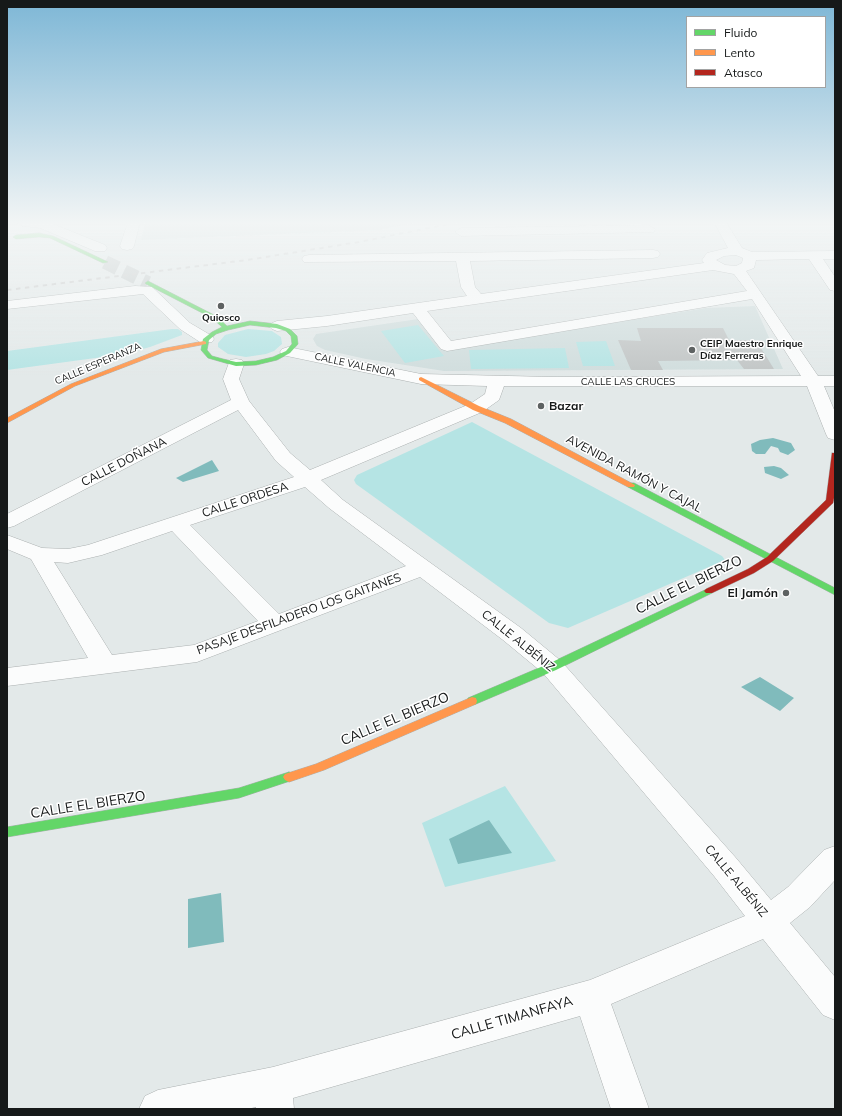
<!DOCTYPE html>
<meta charset="utf-8">
<style>
body{margin:0}
#map{position:relative;width:842px;height:1116px;overflow:hidden;background:#e3e9e9;font-family:Mulish,sans-serif}
canvas{display:block}
.frame{position:absolute;inset:0;border:8px solid #161919;pointer-events:none}
.legend{position:absolute;left:686px;top:16px;width:140px;height:72px;box-sizing:border-box;background:#fff;border:1px solid #a2a3a3;margin:0;padding:5px 7px;list-style:none;font-size:12px;color:#161919}
.legend li{display:flex;align-items:center;gap:8px;height:20px}
.legend b{width:20px;border:1px solid #a2a3a3}
</style>
<div id="map">
<canvas width="842" height="1116"></canvas>
<div class="frame"></div>
<ul class="legend">
<li><b style="height:5px;background:#63d668"></b>Fluido</li>
<li><b style="height:5px;background:#ff974d"></b>Lento</li>
<li><b style="height:5px;background:#b3261e"></b>Atasco</li>
</ul>
</div>
<script>
const context = document.querySelector('canvas').getContext('2d');
context.lineJoin = 'round';
function fill(path, color) { context.fillStyle = color; context.fill(path, 'evenodd'); }
const poly = rows => new Path2D(rows.map(r => 'M' + r).join(''));
function trace(path, color, width, dash) { context.strokeStyle = color; context.lineWidth = width; context.lineCap = dash ? 'butt' : 'round'; context.setLineDash(dash || []); context.stroke(path); }
function write(font, color, halo, rows, align = 'center') {
  context.font = font + ' Mulish,sans-serif'; context.lineWidth = 3; context.setLineDash([]); context.textBaseline = 'middle'; context.strokeStyle = halo; context.fillStyle = color; for (const [text, x, y, turn = 0] of rows) {
    context.save(); context.translate(x, y); context.rotate((+turn || 0) * Math.PI / 180); context.textAlign = isNaN(turn) ? turn : align; if (halo) context.strokeText(text, 0, 0); context.fillText(text, 0, 0); context.restore();
  }
}
fill(poly([
 [145,222,419,222,379,230,141,240],
 [755,306,783,369,444,371,366,359,325,350,317,346,313,339,316,334,418,319,445,350,706,308]
]), '#d0dddd');
fill(poly([
 [418,325,444,356,405,363,381,331],
 [172,329,178,329,182,332,182,335,150,347,125,354,7,370,7,351],
 [248,329,272,331,281,337,282,344,274,351,266,354,246,357,228,354,218,347,218,343,225,335],
 [606,341,615,366,583,366,576,342],
 [565,348,569,368,471,369,469,350],
 [472,422,722,556,725,560,568,628,549,623,356,484,354,480,357,475],
 [505,786,556,861,445,887,422,823]
]), '#b5e4e4');
fill(poly([
 [773,438,791,443,795,450,788,455,780,452,778,448,771,446,765,454,756,454,752,451,751,444,760,440],
 [212,460,219,471,183,482,176,478],
 [774,466,781,468,789,475,781,479,765,473,764,467],
 [760,677,794,698,780,711,741,687],
 [489,820,512,853,458,864,449,839],
 [221,893,224,942,188,948,188,899]
]), '#80bbbc');
fill(poly([
 [637,328,723,328,729,340,756,340,774,369,744,369,737,360,658,361,663,370,631,370,618,340,641,341]
]), '#c1c5c5');
trace(poly([
 [105,262,148,283]
]), '#c4caca', 14, [14, 7]);
const street = poly([
 [16,222,48,222,105,245,107,248,105,251,95,251,40,228,22,226,16,222],
 [128,222,140,222,134,246,132,249,127,250,122,249,120,246,128,222],
 [714,222,726,222,742,248,752,252,835,251,835,259,823,259,835,277,835,291,830,290,809,259,756,260,754,268,746,271,818,376,835,376,835,386,824,386,835,412,835,440,828,438,826,434,807,386,504,386,499,400,482,412,321,480,343,500,521,628,561,661,736,858,771,900,788,887,824,850,835,846,835,880,810,907,790,923,835,977,835,1020,823,1015,763,939,611,1004,649,1109,611,1109,580,1016,293,1098,294,1109,256,1109,256,1107,247,1109,139,1109,145,1096,158,1090,273,1067,590,980,745,916,714,876,543,673,503,640,420,577,197,662,7,686,7,668,88,658,31,559,7,549,7,535,42,548,68,549,88,545,294,477,276,461,238,410,14,526,7,528,7,514,231,400,223,379,230,360,236,359,242,360,244,364,239,379,249,401,290,453,310,470,470,404,485,394,487,386,421,384,282,355,280,352,282,349,288,347,421,374,552,377,801,376,752,299,447,351,441,349,413,313,327,326,277,331,272,329,269,326,272,323,277,321,327,316,467,296,461,287,456,261,304,262,302,259,304,256,309,255,653,250,658,251,660,254,658,257,653,258,470,261,475,287,481,294,704,263,702,260,707,253,728,248,714,222],
 [736,255,743,258,742,263,736,266,725,265,716,260,724,256,736,255],
 [713,270,734,274,747,291,451,341,427,311,713,270],
 [305,487,329,508,406,566,279,614,190,525,305,487],
 [172,531,258,621,194,645,112,655,54,562,68,563,102,555,172,531],
 [649,225,655,229,654,232,461,236,455,232,461,228,649,225],
 [135,286,152,287,190,323,212,336,214,339,212,342,200,342,180,329,143,294,7,309,7,301,135,286]
]);
const fast = poly([
 [39,233,53,236,108,262,103,263,50,238,39,237,16,239,13,237,16,235,39,233],
 [148,281,216,316,227,326,250,321,277,324,290,329,297,336,298,344,290,353,277,360,256,365,236,366,208,358,201,350,203,339,212,332,222,327,212,318,146,284,145,283,148,281],
 [250,325,276,328,286,331,291,336,292,344,286,351,273,357,256,361,236,362,223,359,212,356,207,350,209,340,216,334,228,330,250,325],
 [628,483,634,483,835,588,835,595,628,487,627,485,628,483],
 [709,588,712,589,714,591,712,593,556,670,476,704,472,705,468,704,467,701,468,698,548,664,709,588],
 [289,772,293,774,295,777,293,780,239,798,7,837,7,827,239,788,289,772]
]);
const slow = poly([
 [204,341,206,342,206,344,164,352,75,386,7,423,7,418,71,384,161,349,204,341],
 [421,377,479,406,511,419,635,485,634,487,628,487,505,423,473,410,419,380,419,378,421,377],
 [472,697,476,698,477,701,476,704,324,770,289,782,285,780,283,777,285,774,316,764,472,697]
]);
const jam = poly([
 [832,453,835,453,835,493,833,503,773,561,754,573,712,593,706,593,704,591,706,589,748,569,767,557,826,500,832,453]
]);
trace(street, '#abb0b0', 1);
trace(fast, '#abb0b0', 1);
trace(slow, '#abb0b0', 1);
trace(jam, '#abb0b0', 1);
fill(street, '#fbfcfc');
fill(fast, '#63d668');
fill(slow, '#ff974d');
fill(jam, '#b3261e');
trace(poly([
 [7,290,247,260,359,242,459,222]
]), '#c9caca', 2, [4.5, 4.5]);
const sky = context.createLinearGradient(0, 0, 0, 378);
sky.addColorStop(0, '#7eb7d6');
sky.addColorStop(0.59, '#f2f5f5');
sky.addColorStop(1, '#f2f5f500');
context.fillStyle = sky;
context.fillRect(0, 0, 842, 378);
for (const [x, y, r, color] of [
 [221,306,4,"#5e6262"],
 [692,350,4,"#5e6262"],
 [541,406,4,"#5e6262"],
 [786,593,4,"#5e6262"]
]) { const dot = new Path2D(); dot.arc(x, y, r, 0, 2 * Math.PI); context.fillStyle = color; context.fill(dot); trace(dot, '#fff', 1.5); }
write('bold 10px', '#161919', '#fff', [
 ["Quiosco",221,318],
 ["CEIP Maestro Enrique",700,344,"left"],
 ["Díaz Ferreras",700,356,"left"]
]);
write('10px', '#161919', '#fff', [
 ["CALLE ESPERANZA",98,364,-23],
 ["CALLE VALENCIA",355,365,12],
 ["CALLE LAS CRUCES",628,382]
]);
write('bold 12px', '#161919', '#fff', [
 ["Bazar",549,406],
 ["El Jamón",778,593,"right"]
], 'left');
write('12px', '#161919', '#fff', [
 ["CALLE DOÑANA",124,462,-27],
 ["AVENIDA RAMÓN Y CAJAL",634,474,28],
 ["CALLE ORDESA",245,500,-18],
 ["PASAJE DESFILADERO LOS GAITANES",299,614,-20],
 ["CALLE ALBÉNIZ",518,641,39],
 ["CALLE ALBÉNIZ",736,881,50]
]);
write('14px', '#161919', '#fff', [
 ["CALLE EL BIERZO",689,585,-26],
 ["CALLE EL BIERZO",395,719,-23],
 ["CALLE EL BIERZO",88,805,-9],
 ["CALLE TIMANFAYA",512,1018,-16]
]);
</script>
